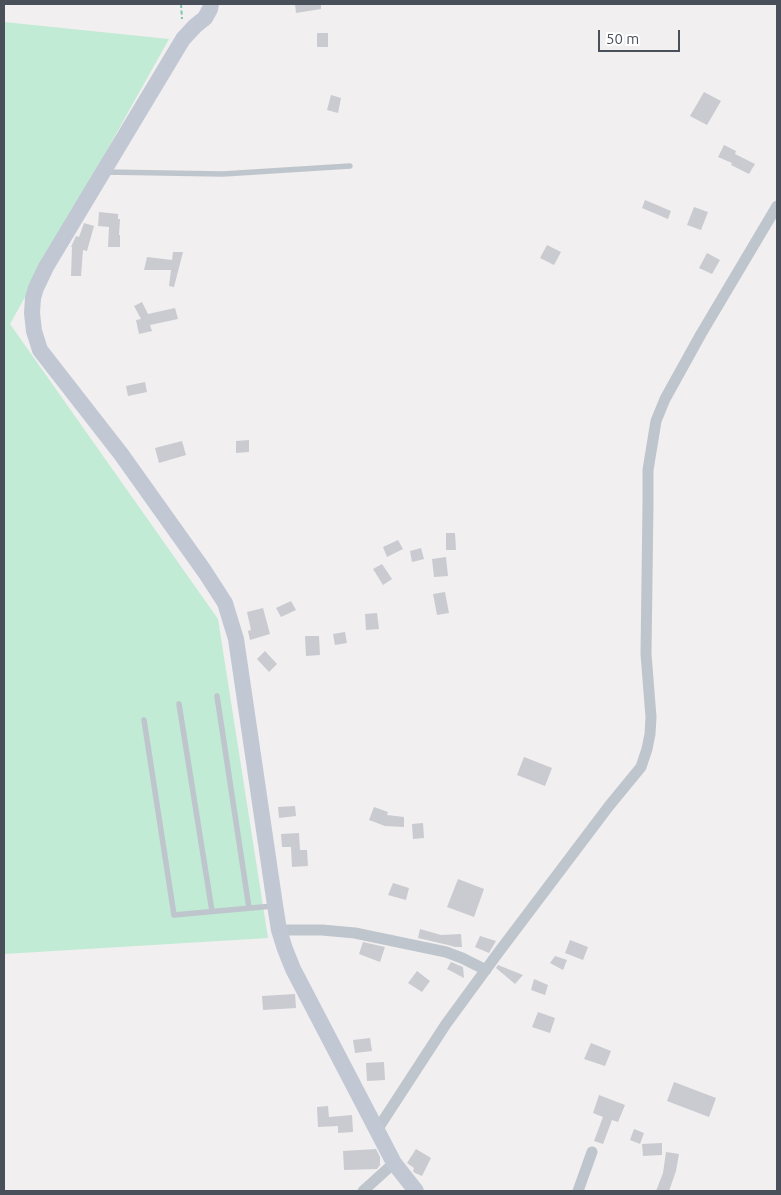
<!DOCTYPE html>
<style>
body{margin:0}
#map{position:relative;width:781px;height:1195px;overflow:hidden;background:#f1efef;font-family:Ubuntu,sans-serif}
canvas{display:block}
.frame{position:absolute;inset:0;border:5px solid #49505a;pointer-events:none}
.scale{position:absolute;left:598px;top:30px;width:82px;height:22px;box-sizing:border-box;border:2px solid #49505a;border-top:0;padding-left:6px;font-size:15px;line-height:18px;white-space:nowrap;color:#49505a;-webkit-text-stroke:4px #fff;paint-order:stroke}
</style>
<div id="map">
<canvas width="781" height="1195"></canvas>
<div class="frame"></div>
<div class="scale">50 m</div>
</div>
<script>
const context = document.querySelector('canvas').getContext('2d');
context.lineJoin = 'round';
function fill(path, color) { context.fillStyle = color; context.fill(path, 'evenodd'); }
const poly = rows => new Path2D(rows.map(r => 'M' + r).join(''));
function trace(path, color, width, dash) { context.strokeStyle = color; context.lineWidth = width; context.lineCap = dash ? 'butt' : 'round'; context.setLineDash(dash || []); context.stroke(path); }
fill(poly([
 [4,22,169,39,10,324,218,619,268,938,4,954]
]), '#c1ebd5');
fill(poly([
 [295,4,321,4,321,9,296,13],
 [317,33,328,33,328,47,317,47],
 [704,92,721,101,707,125,690,116],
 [331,95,341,98,338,113,327,110],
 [724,145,736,151,735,154,755,164,749,174,731,165,732,163,718,157],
 [645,200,671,211,668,219,642,208],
 [694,207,708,212,701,230,687,225],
 [99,212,118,214,118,219,120,219,119,235,120,235,120,247,108,247,109,227,98,226],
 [84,223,94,226,87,251,83,250,81,276,71,276,72,247,71,247,76,236,79,237],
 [547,245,561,252,554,265,540,258],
 [173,252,183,252,174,287,169,286,171,270,144,270,147,257,172,260],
 [707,253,720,260,712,274,699,268],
 [142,302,148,314,175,308,178,319,150,325,152,331,139,334,136,320,141,319,134,306],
 [145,382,147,392,128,396,126,386],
 [249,440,249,452,236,453,236,441],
 [182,441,186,455,159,463,155,448],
 [446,533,455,533,456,550,446,550],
 [398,540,403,549,387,557,383,547],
 [421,548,424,559,412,562,410,551],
 [446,557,448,576,434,577,432,559],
 [382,564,392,579,383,585,373,569],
 [445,592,449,613,437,615,433,594],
 [291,601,296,610,281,617,276,608],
 [263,608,270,634,250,640,248,631,251,630,247,612],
 [377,613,379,629,366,630,365,614],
 [345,632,347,643,335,645,333,634],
 [305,636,319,636,320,655,306,656],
 [265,651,277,664,269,672,257,659],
 [524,757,552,768,545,786,517,775],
 [295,806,296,816,279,818,278,807],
 [374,807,388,812,387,815,404,817,404,827,385,826,369,820],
 [423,823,424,838,413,839,412,824],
 [299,833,300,850,307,850,308,866,292,867,291,847,282,847,281,834],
 [458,879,484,889,474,917,447,907],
 [393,883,409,888,406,900,388,895],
 [420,929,441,935,461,934,462,947,455,947,448,945,418,938],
 [480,936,496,941,489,953,475,947],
 [570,940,588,947,583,960,565,953],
 [363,942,385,947,380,962,359,954],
 [555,956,567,960,563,970,550,963],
 [451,962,463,967,464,978,447,969],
 [498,965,523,975,515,984,496,968],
 [417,971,430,981,422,992,408,983],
 [534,979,548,985,545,995,531,990],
 [295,994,296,1008,263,1010,262,996],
 [538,1012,555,1018,550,1033,532,1027],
 [370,1038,372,1051,355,1053,353,1040],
 [591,1043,611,1051,605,1066,584,1059],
 [384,1062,385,1080,367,1081,366,1063],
 [674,1082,716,1098,709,1117,667,1101],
 [599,1095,625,1105,618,1122,612,1120,603,1144,594,1141,603,1117,593,1113],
 [328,1106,329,1117,352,1115,353,1132,338,1133,338,1126,318,1127,317,1107],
 [634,1129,644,1133,640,1144,630,1140],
 [662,1143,662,1155,643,1156,642,1144],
 [376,1149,380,1157,380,1165,377,1169,344,1170,343,1151],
 [416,1149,431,1158,422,1176,415,1173,413,1171,414,1168,407,1163],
 [666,1152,679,1154,676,1171,669,1191,656,1191,663,1173]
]), '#c9cbd1');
trace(poly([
 [181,4,182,19]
]), '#7dc5a8', 2, [4, 2.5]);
trace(poly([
 [104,172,223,174,350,166],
 [217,696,249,908],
 [179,704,212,911],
 [144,720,174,915,273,906]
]), '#bfc5cc', 5.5);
trace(poly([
 [279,930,322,930,355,933,446,952,462,958,486,970],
 [377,1130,446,1024,498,953,609,806,641,767,647,749,650,734,651,717,646,654,648,504,648,470,656,421,665,399,701,334,777,206],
 [363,1191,394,1163],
 [578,1191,592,1152]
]), '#bfc5cc', 11);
trace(poly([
 [211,4,210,9,205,18,195,26,183,39,46,267,36,288,33,298,32,313,34,331,40,350,121,454,205,572,225,603,236,639,275,905,279,930,285,949,293,969,394,1163,416,1191]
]), '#c1c8d4', 16);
</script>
